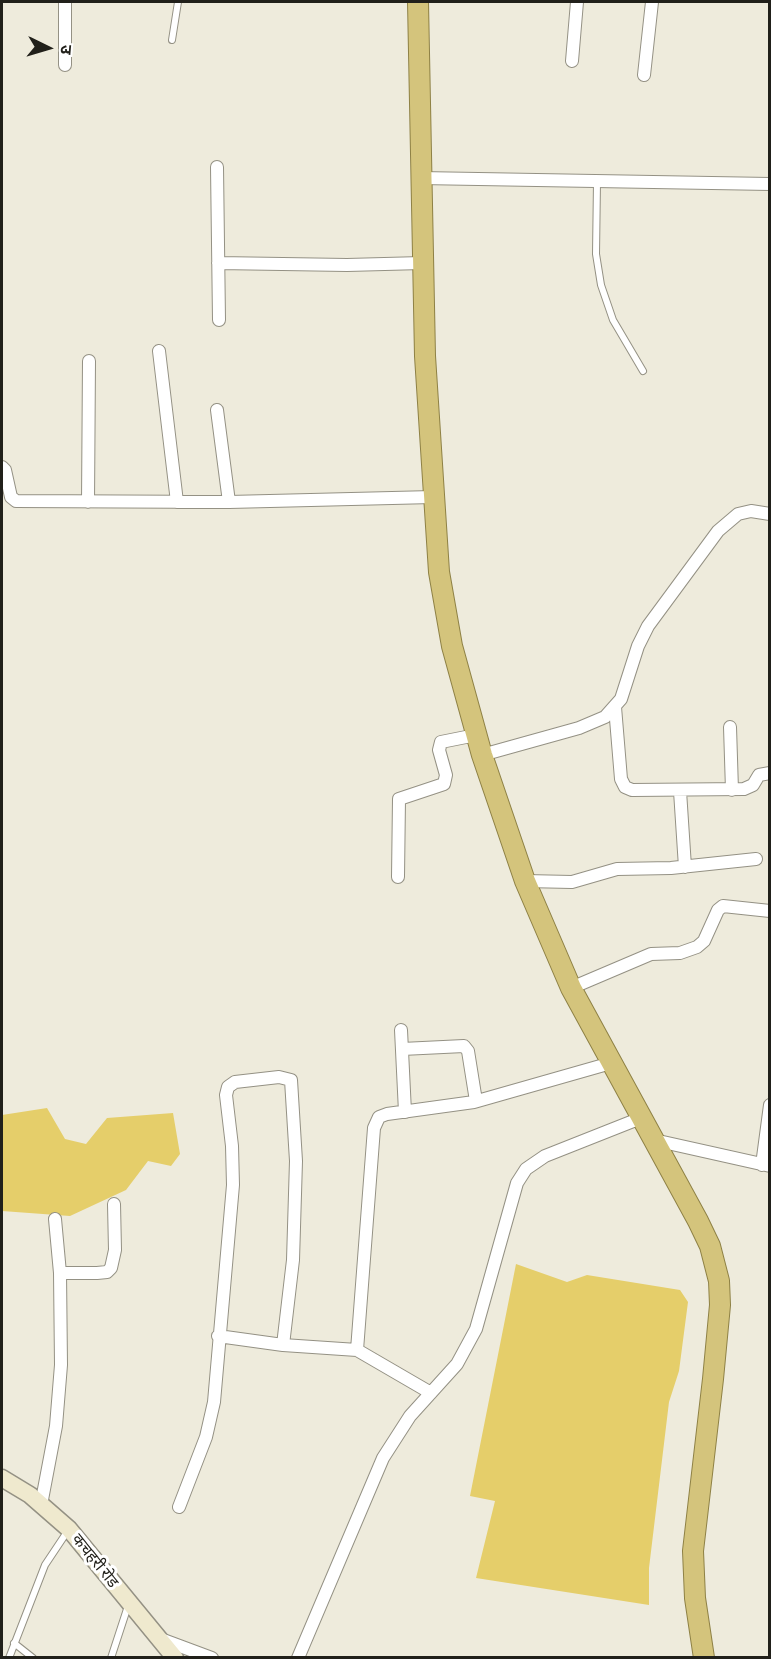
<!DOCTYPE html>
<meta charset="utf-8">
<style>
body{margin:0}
#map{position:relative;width:771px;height:1659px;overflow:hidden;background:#eeebdc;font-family:"Alegreya Sans","Noto Sans Devanagari",sans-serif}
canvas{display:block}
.frame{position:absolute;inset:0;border:3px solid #21201a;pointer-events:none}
.north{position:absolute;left:18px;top:18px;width:60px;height:60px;-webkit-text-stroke:4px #fff;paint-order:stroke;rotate:95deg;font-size:16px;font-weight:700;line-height:24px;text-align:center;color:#21201a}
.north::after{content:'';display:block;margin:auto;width:21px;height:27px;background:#21201a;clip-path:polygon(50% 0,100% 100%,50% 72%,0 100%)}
</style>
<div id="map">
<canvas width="771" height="1659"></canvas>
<div class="frame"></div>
<div class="north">उ</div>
</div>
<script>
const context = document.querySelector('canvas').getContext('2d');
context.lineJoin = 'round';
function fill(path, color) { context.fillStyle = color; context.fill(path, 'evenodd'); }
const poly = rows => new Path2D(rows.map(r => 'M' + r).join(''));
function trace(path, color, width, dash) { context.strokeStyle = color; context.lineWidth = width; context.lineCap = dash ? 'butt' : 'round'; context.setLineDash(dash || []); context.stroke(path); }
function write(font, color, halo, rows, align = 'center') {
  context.font = font + ' "Alegreya Sans","Noto Sans Devanagari",sans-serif'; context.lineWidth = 6; context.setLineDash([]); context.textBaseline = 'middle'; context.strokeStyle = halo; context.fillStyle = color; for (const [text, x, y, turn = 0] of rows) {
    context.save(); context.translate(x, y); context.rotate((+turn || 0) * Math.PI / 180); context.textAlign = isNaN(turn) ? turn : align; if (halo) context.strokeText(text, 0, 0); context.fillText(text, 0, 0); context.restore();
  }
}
fill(poly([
 [47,1108,65,1139,86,1144,107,1118,173,1113,180,1154,171,1166,148,1161,126,1190,70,1216,2,1211,2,1115],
 [516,1264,567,1282,587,1275,680,1290,688,1302,679,1371,669,1402,649,1568,649,1605,476,1578,495,1501,470,1496]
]), '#e5ce6a');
const service = poly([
 [172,40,178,2],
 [597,182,596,254,601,285,613,320,643,371],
 [14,1643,33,1658],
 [9,1658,45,1565,69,1529],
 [111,1658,128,1606]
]);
const minor = poly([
 [65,2,65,65],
 [572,61,577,2],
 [644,75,652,2],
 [217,167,219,320],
 [420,178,770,184],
 [218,263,347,265,422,263],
 [159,351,177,502],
 [217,410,229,502],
 [2,467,5,470,11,497,16,501,229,502,433,497],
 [88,502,89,361],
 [615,707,621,779,625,787,632,790,744,789,753,785,759,775,770,773],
 [730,727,732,790],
 [482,755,579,728,605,717,621,699,638,646,648,626,718,531,738,514,751,511,770,514],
 [680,791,685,867],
 [398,877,399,799,444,784,446,775,439,750,441,742,476,735],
 [525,881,572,882,617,869,671,868,756,859],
 [571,988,651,954,680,953,697,947,704,941,718,910,723,906,770,911],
 [401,1030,405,1112],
 [402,1049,464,1046,468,1051,476,1101],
 [654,1140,770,1166],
 [762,1165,770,1105],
 [60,1273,97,1273,107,1272,111,1268,115,1250,114,1204],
 [218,1336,283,1345,357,1350,374,1128,379,1117,387,1114,474,1102,611,1063],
 [357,1350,431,1393],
 [41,1505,56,1426,61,1365,60,1273,55,1219],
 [179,1507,206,1437,214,1402,233,1185,232,1146,226,1095,228,1087,235,1082,279,1077,291,1080,296,1161,293,1260,283,1345],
 [161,1639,212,1658],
 [298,1658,383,1458,410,1416,457,1364,476,1329,517,1183,526,1169,545,1156,641,1118]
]);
const secondary = poly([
 [2,1478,30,1495,69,1529,175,1658]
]);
const trunk = poly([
 [418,2,425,356,439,572,452,646,482,755,525,881,571,988,698,1221,710,1246,719,1281,720,1305,713,1379,693,1551,695,1598,704,1658]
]);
trace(service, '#949184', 8);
trace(minor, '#949184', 14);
trace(secondary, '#949184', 19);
trace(trunk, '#8e8145', 22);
trace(service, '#fff', 6);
trace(minor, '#fff', 12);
trace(secondary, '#efe9ce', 16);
trace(trunk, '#d4c47c', 20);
write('16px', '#21201a', '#fff', [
 ["कचहरी रोड",95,1561,51]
]);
</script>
